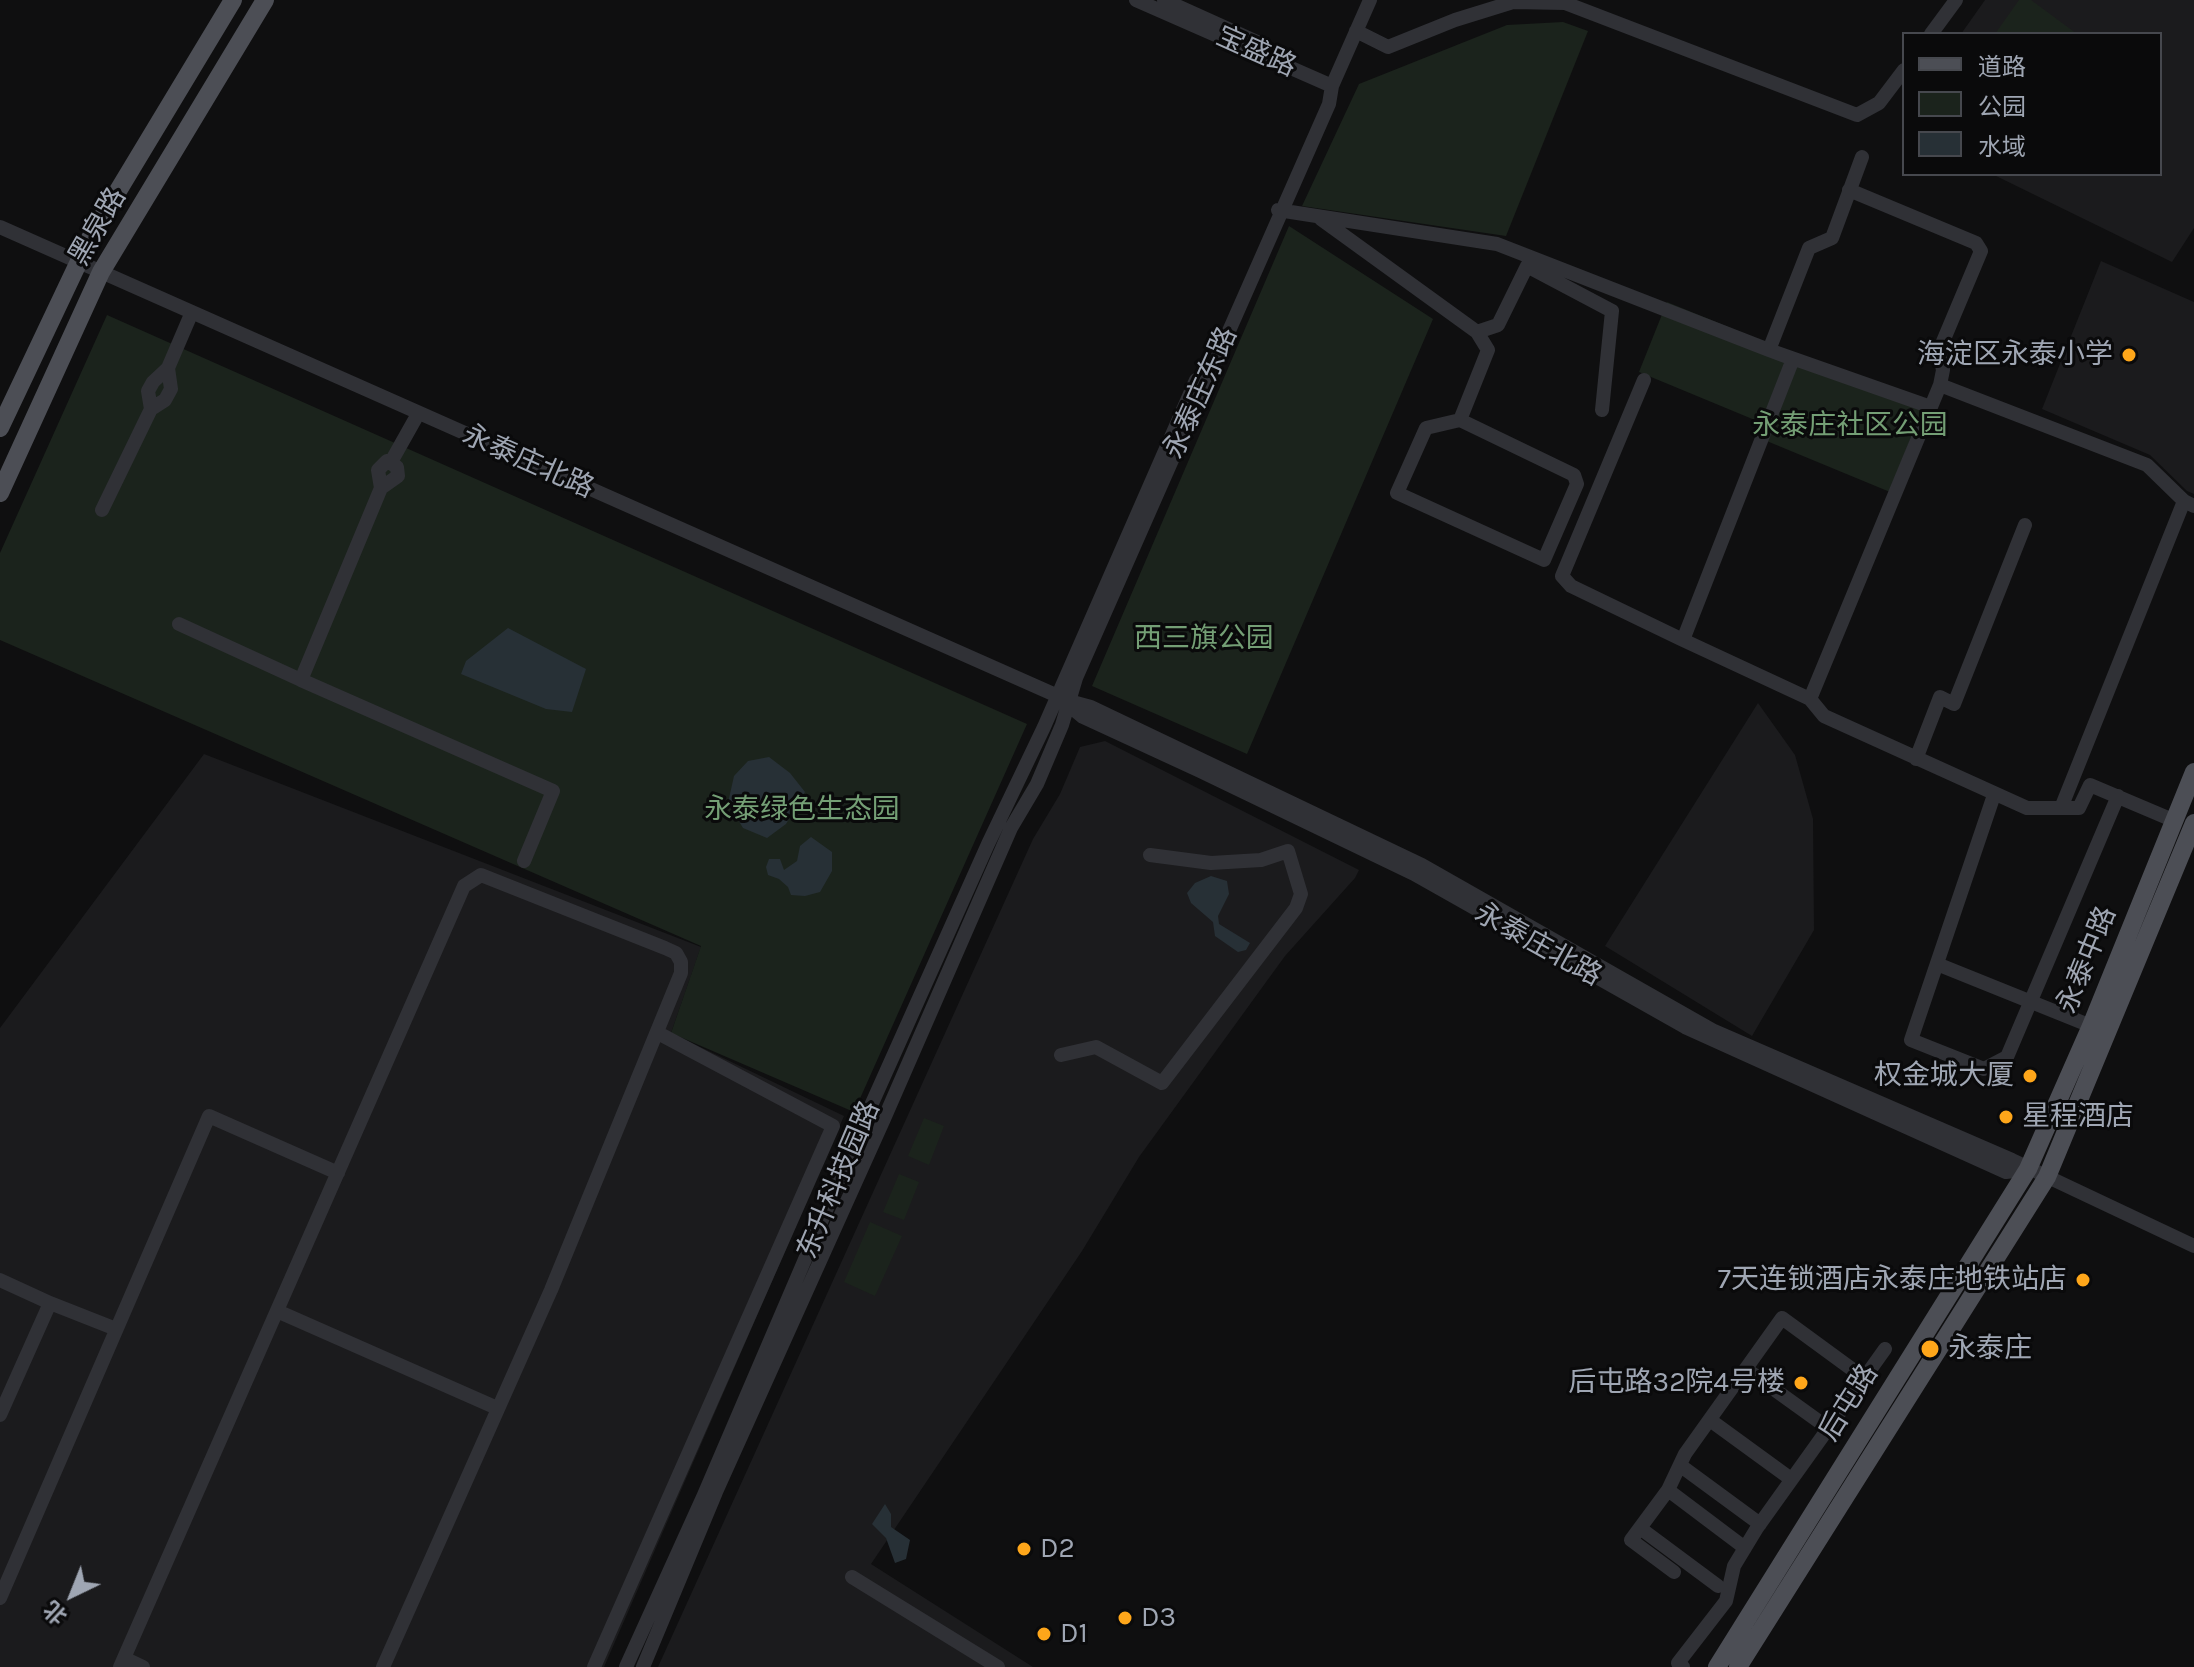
<!DOCTYPE html>
<meta charset="utf-8">
<style>
body{margin:0}
#map{position:relative;width:2194px;height:1667px;overflow:hidden;background:#0f0f10;font-family:Karla,"Noto Sans SC",sans-serif}
canvas{display:block}
.legend{position:absolute;left:1902px;top:32px;width:260px;height:144px;box-sizing:border-box;background:#0a0a0b;border:2px solid #46484e;margin:0;padding:10px 14px;list-style:none;font-size:24px;color:#9fa6b3}
.legend li{display:flex;align-items:center;gap:16px;height:40px}
.legend b{width:40px;border:2px solid #46484e}
.north{position:absolute;left:32px;top:1555px;width:80px;height:80px;-webkit-text-stroke:6px #0a0a0b;paint-order:stroke;rotate:223deg;font-size:22px;font-weight:700;line-height:32px;text-align:center;color:#9fa6b3}
.north::after{content:'';display:block;margin:auto;width:28px;height:36px;background:#9fa6b3;clip-path:polygon(50% 0,100% 100%,50% 72%,0 100%)}
</style>
<div id="map">
<canvas width="2194" height="1667"></canvas>
<ul class="legend">
<li><b style="height:10px;background:#4c4e55"></b>道路</li>
<li><b style="height:22px;background:#1b231c"></b>公园</li>
<li><b style="height:22px;background:#273036"></b>水域</li>
</ul>
<div class="north">北</div>
</div>
<script>
const context = document.querySelector('canvas').getContext('2d');
context.lineJoin = 'round';
function fill(path, color) { context.fillStyle = color; context.fill(path, 'evenodd'); }
const poly = rows => new Path2D(rows.map(r => 'M' + r).join(''));
function trace(path, color, width, dash) { context.strokeStyle = color; context.lineWidth = width; context.lineCap = dash ? 'butt' : 'round'; context.setLineDash(dash || []); context.stroke(path); }
function write(font, color, halo, rows, align = 'center') {
  context.font = font + ' Karla,"Noto Sans SC",sans-serif'; context.lineWidth = 6; context.setLineDash([]); context.textBaseline = 'middle'; context.strokeStyle = halo; context.fillStyle = color; for (const [text, x, y, turn = 0] of rows) {
    context.save(); context.translate(x, y); context.rotate((+turn || 0) * Math.PI / 180); context.textAlign = isNaN(turn) ? turn : align; if (halo) context.strokeText(text, 0, 0); context.fillText(text, 0, 0); context.restore();
  }
}
fill(poly([
 [1985,0,2194,0,2194,228,2172,262,1992,174,2160,174,2160,34,1961,34],
 [2101,261,2194,302,2194,494,2187,491,2150,455,2042,409],
 [1758,703,1795,755,1813,819,1814,930,1752,1036,1605,946],
 [1105,741,1359,870,1355,878,1285,956,1139,1157,1082,1251,871,1564,1033,1667,658,1667,1033,839,1060,794,1080,747],
 [204,754,701,947,671,1033,844,1116,604,1667,0,1667,0,1028]
]), '#1b1b1d');
fill(poly([
 [2019,0,2031,0,2077,34,1995,34],
 [1563,22,1588,31,1506,236,1302,206,1359,84,1507,25],
 [1289,226,1433,319,1247,754,1092,686],
 [1667,302,1923,406,1890,492,1757,437,1762,423,1639,372],
 [107,315,1027,724,854,1112,671,1033,701,946,0,640,0,553],
 [924,1118,944,1126,929,1165,908,1156],
 [899,1174,919,1182,904,1220,883,1212],
 [870,1222,902,1236,875,1296,844,1282]
]), '#1b231c');
fill(poly([
 [508,628,586,669,572,712,546,709,461,674,466,661],
 [769,757,790,773,805,792,786,824,767,838,743,828,728,803,734,776,748,761],
 [811,837,832,852,832,871,820,892,805,896,791,895,788,887,779,879,768,875,766,867,769,859,780,859,784,870,797,861,800,846],
 [1211,876,1227,881,1229,894,1218,916,1219,924,1250,943,1246,950,1238,952,1215,936,1213,922,1191,903,1187,893,1195,883],
 [885,1504,891,1514,891,1527,910,1540,906,1559,895,1563,886,1538,872,1524]
]), '#273036');
trace(poly([
 [1136,0,1332,86],
 [1164,0,1259,43],
 [1356,31,1388,47,1455,20,1513,2,1565,3,1857,115,1879,103,1904,70],
 [1931,34,1956,0],
 [1849,190,1976,243,1981,251,1939,351,1943,370,1940,385,1810,699,1824,716,2027,808,2079,808,2090,785,2175,821],
 [1278,210,1497,244,1769,350,1931,407],
 [1321,219,1477,332,1498,325,1527,266,1612,311,1602,410],
 [0,227,1069,701,1091,707,1422,865,1714,1031,2012,1160,2194,1246],
 [168,368,171,389,165,400,151,409,148,391,153,382,168,368,192,312],
 [1644,380,1562,576,1571,586,1683,640],
 [1940,385,2147,465,2184,501,2194,506],
 [1460,420,1426,428,1397,493,1544,560,1577,484,1574,475,1460,420,1488,350,1477,332],
 [387,461,397,467,398,476,381,488,378,470,387,461],
 [391,462,418,414],
 [102,510,151,409],
 [179,624,301,680,381,488],
 [301,680,553,791,524,861],
 [1810,699,1683,640,1793,359,1769,350,1809,248,1832,238,1862,157],
 [1065,702,1083,717,1200,771,1414,874,1685,1027,2006,1172,2028,1169],
 [1916,759,1940,697,1954,704,2025,525],
 [1994,795,1911,1040,1984,1069,2007,1057,2118,796],
 [2061,808,2184,501],
 [1937,964,2091,1026],
 [1061,1055,1096,1047,1162,1083,1296,908,1301,894,1288,851,1261,860,1211,863,1150,855],
 [0,1280,50,1303,116,1329],
 [277,1311,497,1408],
 [1746,1369,1828,1428],
 [0,1415,50,1303],
 [1710,1420,1791,1479],
 [1681,1466,1760,1524],
 [1668,1490,1631,1540,1674,1572],
 [1640,1528,1718,1586],
 [1745,1548,1668,1490,1685,1454,1782,1318,1864,1378],
 [852,1577,998,1667],
 [0,1598,209,1116,338,1173],
 [124,1658,143,1667],
 [120,1667,464,886,481,875,665,948,676,953,681,962,681,973,551,1290,383,1667],
 [594,1667,833,1126,658,1033],
 [626,1667,704,1495,869,1110,988,844,1044,727,1196,380],
 [643,1667,716,1492,884,1119,1011,828,1037,784,1062,725,1076,678,1329,104,1332,86,1370,0],
 [1683,1667,1678,1663,1726,1601,1734,1566,1757,1528,1885,1349]
]), '#303136', 14);
trace(poly([
 [0,428,92,234,233,0],
 [0,493,101,272,265,0],
 [1717,1667,2028,1169,2091,1026,2194,772],
 [1738,1667,2047,1177,2194,823]
]), '#4c4e55', 18);
for (const [x, y, r, color] of [
 [2129,355,8,"#fea61a"],
 [2030,1076,8,"#fea61a"],
 [2006,1117,8,"#fea61a"],
 [2083,1280,8,"#fea61a"],
 [1930,1349,10,"#fea61a"],
 [1801,1383,8,"#fea61a"],
 [1024,1549,8,"#fea61a"],
 [1125,1618,8,"#fea61a"],
 [1044,1634,8,"#fea61a"]
]) { const dot = new Path2D(); dot.arc(x, y, r, 0, 2 * Math.PI); context.fillStyle = color; context.fill(dot); trace(dot, '#0a0a0b', 3); }
write('28px', '#9fa6b3', '#0a0a0b', [
 ["宝盛路",1256,52,24],
 ["黑泉路",98,227,-60],
 ["永泰庄东路",1201,393,-66],
 ["永泰庄北路",528,462,24],
 ["永泰庄北路",1538,945,29],
 ["永泰中路",2087,960,-68],
 ["东升科技园路",839,1180,-67],
 ["后屯路",1849,1403,-58]
]);
write('28px', '#9fa6b3', '#0a0a0b', [
 ["海淀区永泰小学",2113,355,"right"],
 ["权金城大厦",2014,1076,"right"],
 ["星程酒店",2022,1117],
 ["7天连锁酒店永泰庄地铁站店",2067,1280,"right"],
 ["永泰庄",1948,1349],
 ["后屯路32院4号楼",1785,1383,"right"],
 ["D2",1040,1549],
 ["D3",1141,1618],
 ["D1",1060,1634]
], 'left');
write('28px', '#749f75', '#0a0a0b', [
 ["永泰庄社区公园",1850,426],
 ["西三旗公园",1204,639],
 ["永泰绿色生态园",802,810]
]);
</script>
